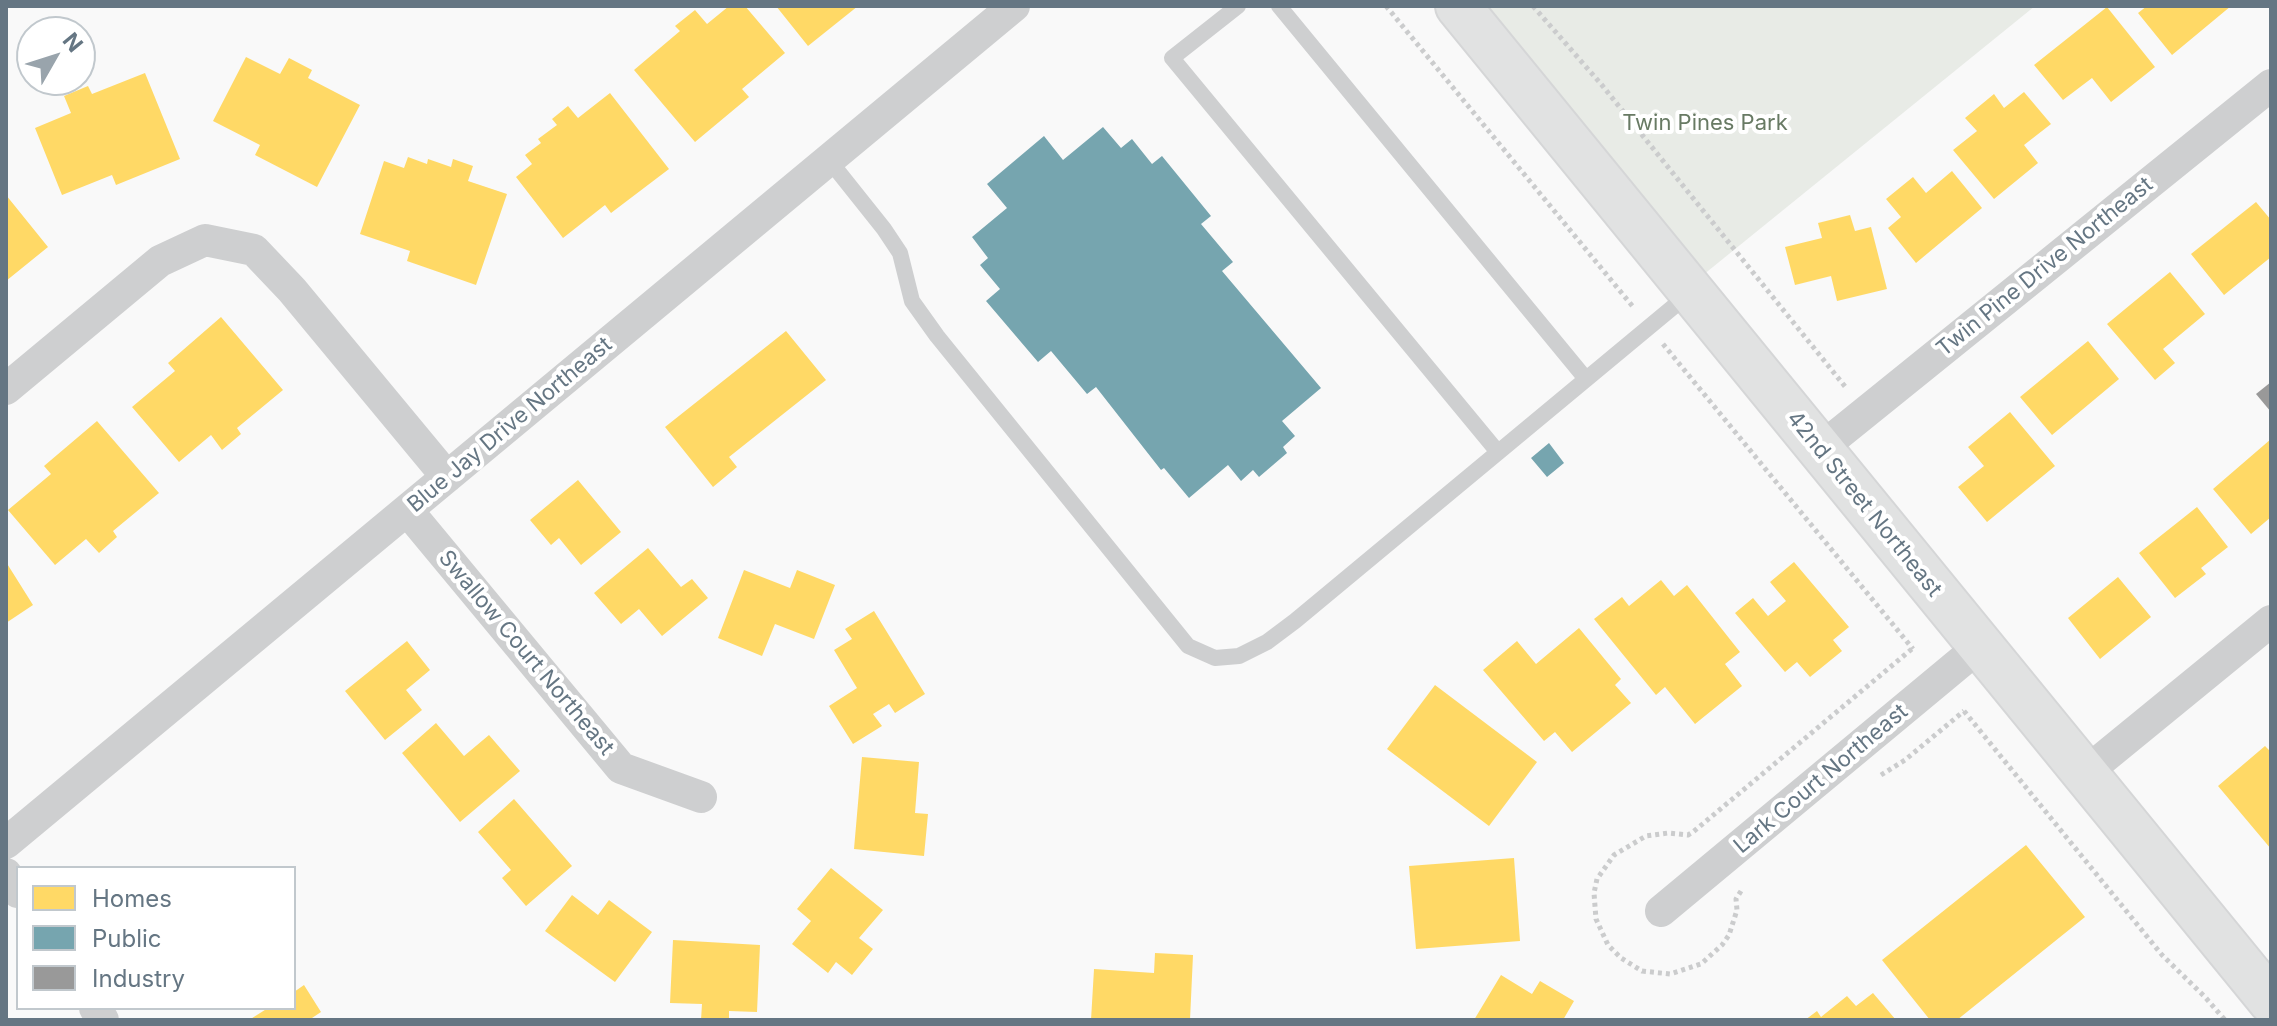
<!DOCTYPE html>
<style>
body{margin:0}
#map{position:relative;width:2277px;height:1026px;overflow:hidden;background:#f9f9f9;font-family:Inter,sans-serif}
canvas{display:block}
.frame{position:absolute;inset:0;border:8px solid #657683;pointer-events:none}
.legend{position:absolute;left:16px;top:866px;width:280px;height:144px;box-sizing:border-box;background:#fff;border:2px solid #c1c8cd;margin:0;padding:10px 14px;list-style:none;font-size:24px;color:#657683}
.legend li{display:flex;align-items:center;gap:16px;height:40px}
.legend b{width:40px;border:2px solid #c1c8cd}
.north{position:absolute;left:16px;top:16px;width:80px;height:80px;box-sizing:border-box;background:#fff;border:2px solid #c1c8cd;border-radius:50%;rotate:51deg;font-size:22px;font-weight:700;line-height:32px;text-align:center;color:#657683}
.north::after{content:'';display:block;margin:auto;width:28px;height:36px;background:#99a4ac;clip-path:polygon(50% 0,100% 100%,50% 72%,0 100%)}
</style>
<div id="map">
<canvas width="2277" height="1026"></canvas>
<div class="frame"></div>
<ul class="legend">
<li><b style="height:22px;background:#ffd966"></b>Homes</li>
<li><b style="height:22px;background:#76a5af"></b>Public</li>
<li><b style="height:22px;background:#999"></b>Industry</li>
</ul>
<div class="north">N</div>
</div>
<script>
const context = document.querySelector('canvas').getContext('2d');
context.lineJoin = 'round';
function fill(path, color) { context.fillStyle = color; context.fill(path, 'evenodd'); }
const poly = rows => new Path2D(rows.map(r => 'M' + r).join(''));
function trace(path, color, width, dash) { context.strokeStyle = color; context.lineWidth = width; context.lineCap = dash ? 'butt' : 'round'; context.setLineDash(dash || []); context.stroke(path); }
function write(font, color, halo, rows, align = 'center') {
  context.font = font + ' Inter,sans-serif'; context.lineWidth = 8; context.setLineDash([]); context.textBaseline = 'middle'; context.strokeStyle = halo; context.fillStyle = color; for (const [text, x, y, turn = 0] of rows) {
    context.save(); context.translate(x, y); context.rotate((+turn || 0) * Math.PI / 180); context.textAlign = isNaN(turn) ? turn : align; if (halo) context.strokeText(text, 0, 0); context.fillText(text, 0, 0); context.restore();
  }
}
fill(poly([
 [1458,6,2035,6,1687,288]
]), '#e8ebe6');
fill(poly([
 [729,6,745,6,785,53,742,89,749,97,695,142,634,70,680,31,675,26,695,10,707,24],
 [776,6,858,6,808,46],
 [2147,6,2231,6,2172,55,2138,13],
 [2107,7,2155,67,2111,102,2092,78,2063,100,2034,65],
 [246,57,280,74,289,58,312,70,308,78,360,105,317,187,255,155,260,145,213,121],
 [145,73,180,159,116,185,112,175,62,195,35,128,71,113,64,96,88,86,92,94],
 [2024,92,2051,124,2024,145,2038,163,1994,199,1953,150,1977,131,1965,118,1994,94,2004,108],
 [610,93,669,169,611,213,605,205,563,238,516,177,532,164,525,155,541,143,538,139,557,125,552,119,568,106,578,118],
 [408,157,427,164,428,159,451,167,453,159,473,166,468,181,507,194,476,285,407,261,410,251,360,234,384,161,404,168],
 [1952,171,1982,208,1916,263,1888,228,1901,217,1886,199,1913,177,1926,193],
 [6,195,48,247,6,281],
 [2256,202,2271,220,2271,257,2224,295,2191,254],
 [1850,215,1855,231,1871,227,1887,289,1837,301,1831,276,1795,285,1785,247,1822,238,1818,223],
 [2170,272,2205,314,2163,349,2175,363,2155,380,2107,324],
 [221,317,283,390,237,428,241,434,222,450,211,435,179,462,132,407,175,371,168,363],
 [786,331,826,380,729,457,737,467,713,487,665,427],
 [2088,341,2119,379,2052,435,2020,397],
 [2010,412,2055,466,1987,522,1958,487,1984,466,1968,447],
 [97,421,159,493,113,531,117,537,99,553,86,539,55,565,8,510,51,474,44,466],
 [2271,439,2271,517,2251,534,2213,489],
 [578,480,621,532,581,565,559,538,551,545,530,520],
 [2197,507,2228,547,2201,568,2206,574,2175,598,2139,553],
 [648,548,681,587,692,579,708,598,662,636,639,609,621,624,594,593],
 [6,562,33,605,6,623],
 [1794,562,1849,627,1833,640,1842,651,1810,677,1797,662,1785,672,1735,613,1753,598,1768,616,1786,601,1770,582],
 [744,570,790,588,797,570,835,585,814,639,775,624,762,656,718,638],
 [2118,577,2151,617,2100,659,2068,618],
 [1661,580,1674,596,1687,585,1740,652,1725,664,1742,686,1695,724,1665,687,1656,695,1594,619,1622,597,1629,606],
 [874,611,925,694,895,713,889,704,873,714,882,726,853,744,829,706,857,688,834,650,852,639,845,629],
 [1579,628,1621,679,1615,685,1631,703,1572,752,1555,732,1544,741,1483,670,1517,641,1536,664],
 [407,641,430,670,406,690,422,710,385,740,345,691],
 [1435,685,1537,762,1489,826,1387,749],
 [436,723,464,756,489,735,520,771,460,822,402,753],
 [2265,746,2271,752,2269,811,2271,849,2218,786],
 [862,757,919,762,915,813,928,814,924,856,854,849],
 [514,799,572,866,526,906,502,878,511,870,478,832],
 [2026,845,2085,917,1957,1020,1930,1020,1882,960],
 [1514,858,1520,941,1416,949,1409,866],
 [831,868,883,910,859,938,873,949,852,975,836,962,828,973,792,944,811,921,797,909],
 [572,895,598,915,609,900,652,932,615,982,545,931],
 [673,940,760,945,757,1012,729,1011,729,1020,701,1020,702,1004,670,1003],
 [1155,953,1193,955,1190,1020,1091,1020,1094,969,1154,973],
 [1501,975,1532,994,1540,981,1574,1001,1563,1020,1474,1020],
 [304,985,321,1012,309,1020,249,1020,268,1008,294,1008,294,992],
 [1873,993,1896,1020,1805,1020,1817,1011,1821,1017,1847,996,1856,1006]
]), '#ffd966');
fill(poly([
 [1103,127,1121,148,1132,139,1152,164,1162,156,1211,216,1201,224,1233,262,1222,271,1321,388,1282,421,1295,436,1283,447,1287,453,1259,477,1253,470,1241,481,1228,465,1189,498,1164,468,1161,470,1096,387,1087,394,1051,351,1038,362,986,301,1000,289,980,265,988,258,972,237,1007,208,987,184,1044,136,1063,160],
 [1549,443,1564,463,1547,477,1531,458]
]), '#76a5af');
fill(poly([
 [2271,382,2271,412,2256,394]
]), '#999');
const secondary = poly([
 [1458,6,2271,1001]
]);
trace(secondary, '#d5d6d7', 48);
trace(poly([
 [1386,6,1634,308],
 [1533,6,1601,84,1847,389],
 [1663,344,1913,649],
 [1964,711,2162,955,2205,997,2225,1020],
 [1881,775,1905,760,1964,711],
 [1741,891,1736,899,1737,910,1729,935,1722,945,1701,964,1670,974,1642,971,1621,958,1608,945,1596,919,1594,893,1597,879,1614,855,1646,836,1668,833,1688,835,1693,832,1913,648]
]), '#cbcccd', 5, [4, 4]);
trace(poly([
 [1238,6,1172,58,1497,451],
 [1279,6,1586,379],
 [829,160,884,229,900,253,912,301,937,336,1188,646,1215,658,1239,656,1267,642,1295,621,1690,293]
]), '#cecfd0', 16);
trace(poly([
 [6,389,160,261,205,240,254,250,292,290,447,477],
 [1820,449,2271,85],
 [407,510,621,768,701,797],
 [2085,773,2271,621],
 [6,843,1014,6],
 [6,874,18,892],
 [1661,911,1980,646],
 [95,1008,103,1020]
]), '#cecfd0', 32);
trace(secondary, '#e1e2e2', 44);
write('22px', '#687a64', '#fff', [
 ["Twin Pines Park",1705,123]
]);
write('22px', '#657683', '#fff', [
 ["Twin Pine Drive Northeast",2045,267,-39],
 ["Blue Jay Drive Northeast",510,425,-40],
 ["42nd Street Northeast",1864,504,51],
 ["Swallow Court Northeast",526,653,50],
 ["Lark Court Northeast",1821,779,-40]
]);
</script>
